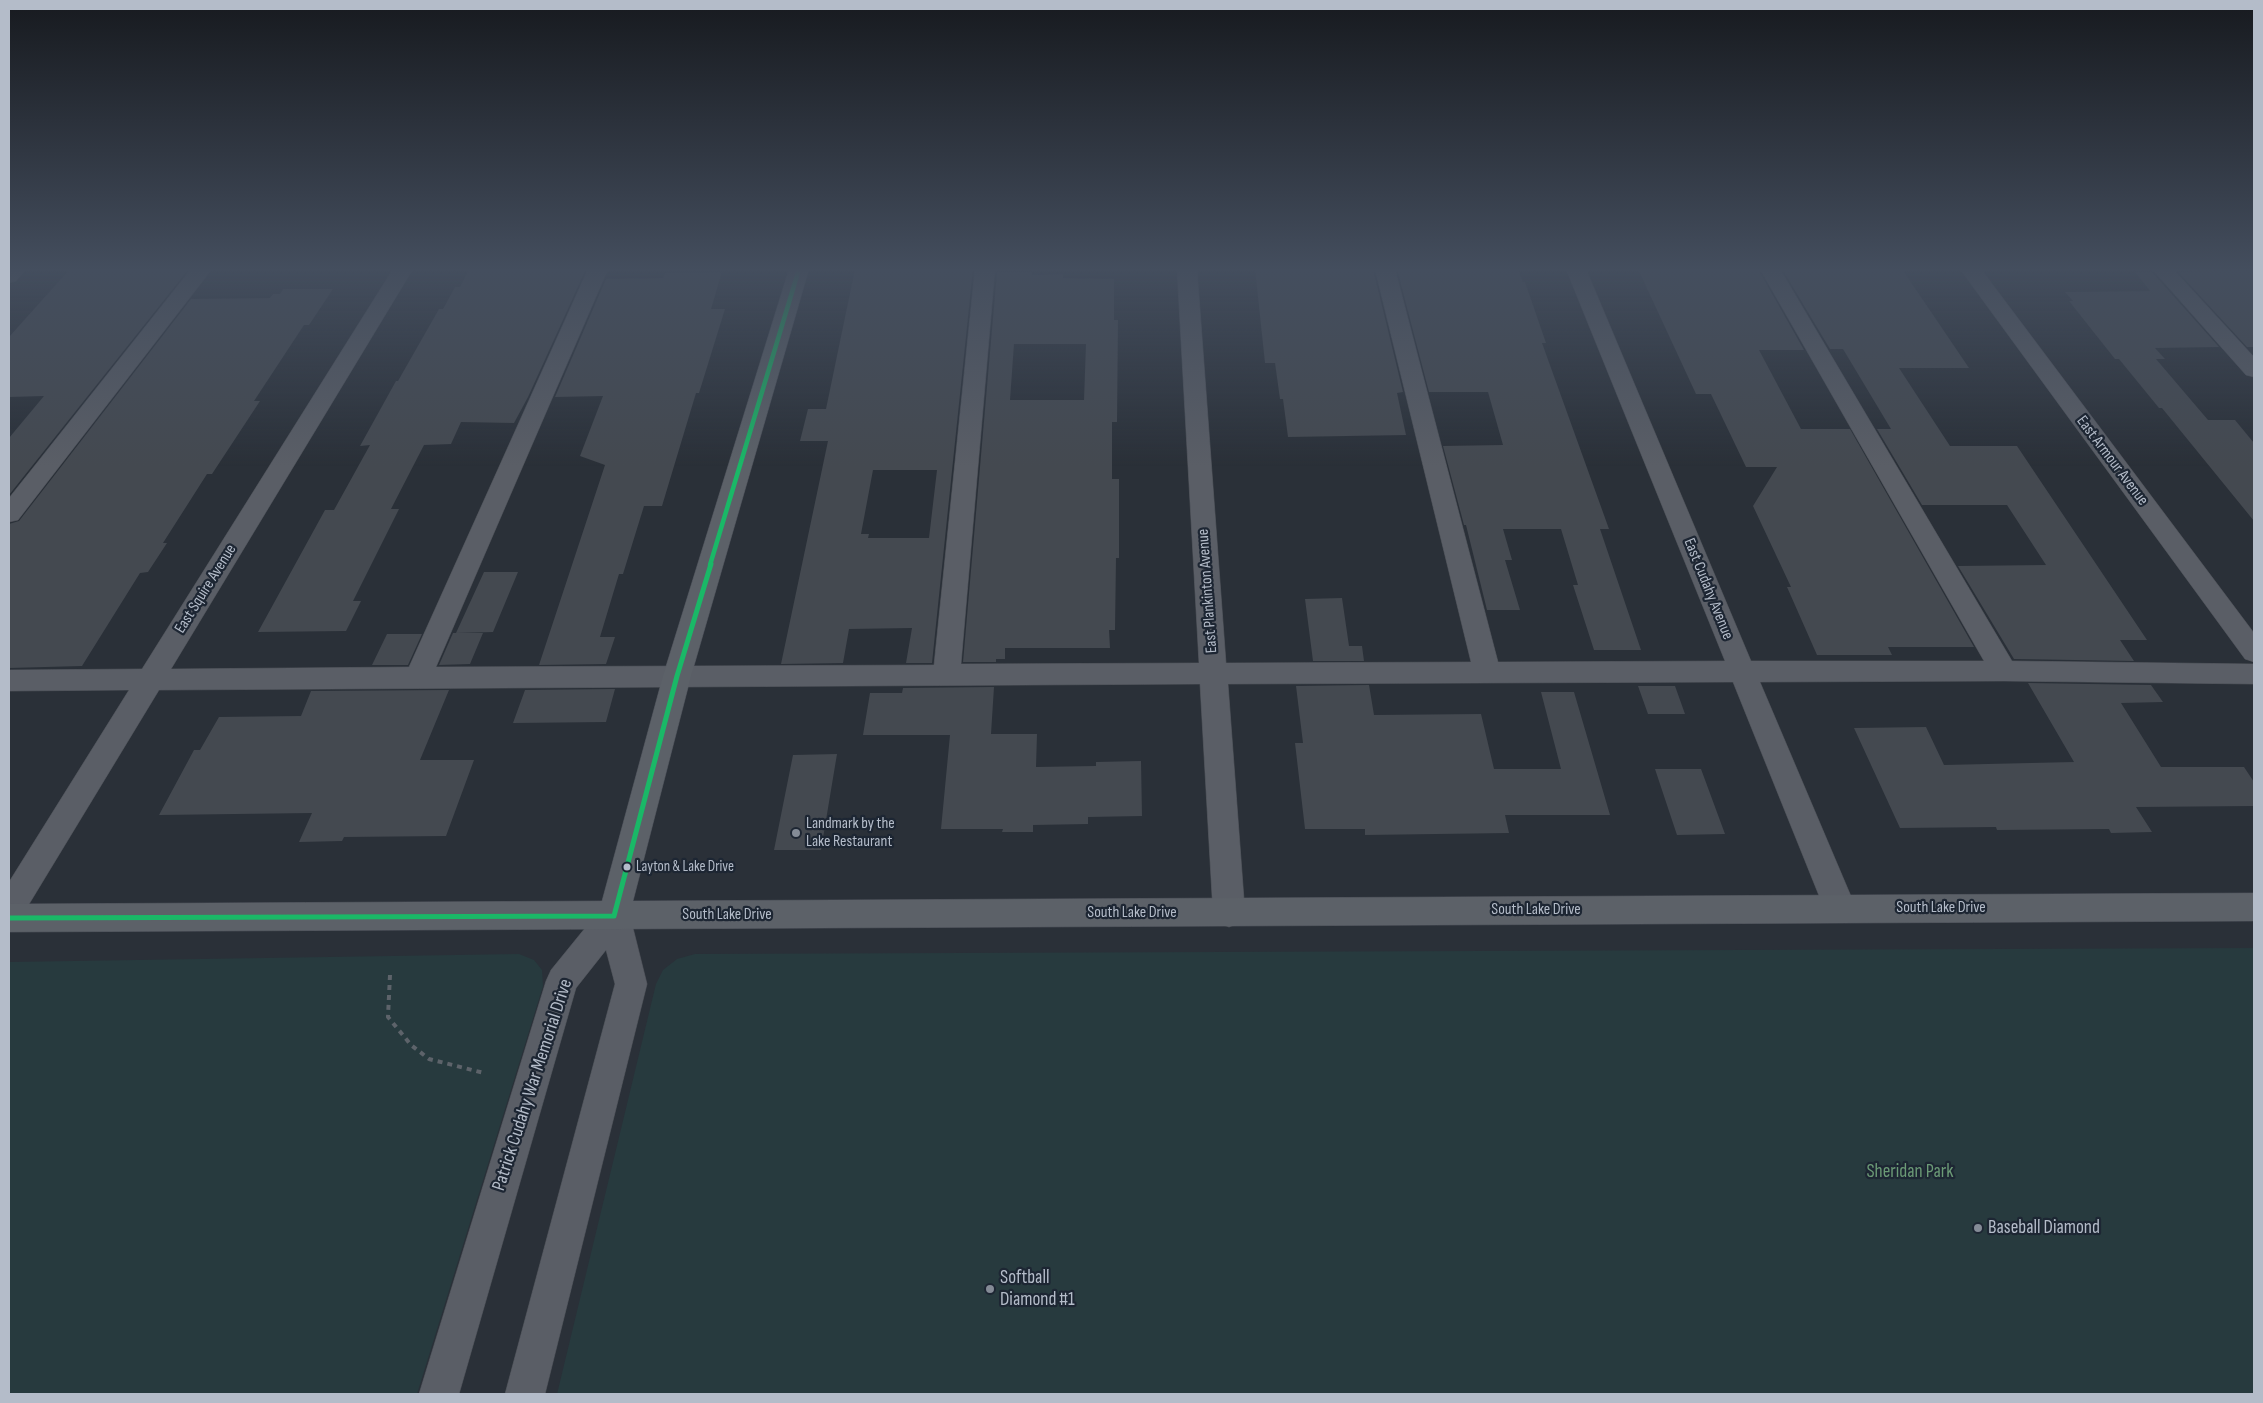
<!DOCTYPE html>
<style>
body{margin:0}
#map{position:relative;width:2263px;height:1403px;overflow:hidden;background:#2a3038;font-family:"Sofia Sans Condensed",sans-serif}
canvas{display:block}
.frame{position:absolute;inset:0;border:10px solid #b4bcc9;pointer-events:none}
</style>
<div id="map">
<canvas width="2263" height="1403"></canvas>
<div class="frame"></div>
</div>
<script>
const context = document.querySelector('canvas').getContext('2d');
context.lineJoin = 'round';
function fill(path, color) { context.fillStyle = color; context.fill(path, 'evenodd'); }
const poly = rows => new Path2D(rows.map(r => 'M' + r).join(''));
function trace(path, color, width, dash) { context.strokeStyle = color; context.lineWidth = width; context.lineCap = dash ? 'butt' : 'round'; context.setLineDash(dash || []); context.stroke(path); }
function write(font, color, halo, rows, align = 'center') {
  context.font = font + ' "Sofia Sans Condensed",sans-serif'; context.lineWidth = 4.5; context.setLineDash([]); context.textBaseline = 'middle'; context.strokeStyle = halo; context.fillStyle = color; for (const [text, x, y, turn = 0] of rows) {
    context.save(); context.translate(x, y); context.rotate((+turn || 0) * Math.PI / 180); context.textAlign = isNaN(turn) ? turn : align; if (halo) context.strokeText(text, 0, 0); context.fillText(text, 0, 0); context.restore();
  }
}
fill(poly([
 [2254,948,2254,1394,557,1394,656,984,663,970,677,959,695,954],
 [519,954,534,960,542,970,543,986,417,1394,9,1394,9,962]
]), '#273a3e');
fill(poly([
 [128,269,127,271,188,270,9,495,9,438,44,396,9,397,9,337,69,270],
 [469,269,586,269,528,397,514,423,461,422,451,444,424,445,391,509,399,509,353,601,361,601,346,631,258,632,325,510,334,510,370,445,360,446,396,381,398,381,439,309,443,309,455,287,460,287],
 [855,269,973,269,932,663,906,663,912,628,849,629,843,663,781,664,828,441,800,441,808,409,826,409],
 [873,470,937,470,929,538,868,538,869,534,861,534],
 [1255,269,1373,269,1403,392,1397,393,1406,435,1288,437,1283,399,1280,399,1275,363,1265,363],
 [1397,269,1518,269,1523,282,1525,282,1546,343,1542,343,1609,529,1600,529,1641,650,1594,650,1573,585,1578,585,1561,529,1503,529,1512,560,1505,560,1520,610,1487,610,1466,525,1464,525,1443,446,1503,445,1488,392,1429,392],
 [1638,269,1758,269,1804,350,1759,350,1801,429,1850,429,1974,647,1888,647,1892,655,1817,655,1787,587,1791,587,1753,506,1777,467,1746,467,1711,394,1696,394],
 [1782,269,1902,269,1969,368,1899,368,1950,446,2017,446,2147,640,2120,640,2134,661,2014,659,1958,566,2046,565,2007,505,1922,505,1877,429,1891,429,1843,349,1830,349],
 [2254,271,2254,347,2247,347,2178,272],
 [722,272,711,309,725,309,699,393,696,393,662,506,644,506,623,574,619,574,600,637,615,637,606,664,539,665,605,465,580,456,603,396,555,397,606,279,663,278,665,273],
 [997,272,1032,272,1032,275,1063,274,1063,278,1114,279,1114,320,1118,320,1117,422,1112,422,1112,479,1119,479,1119,558,1116,558,1115,630,1109,630,1110,648,1005,648,1005,659,996,659,996,662,963,662],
 [1014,344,1086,344,1084,400,1010,400],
 [2135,272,2152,272,2219,347,2155,348,2165,359,2156,359,2208,420,2235,420,2254,443,2254,521,2162,408,2159,408,2119,359,2115,359,2069,301,2073,301,2065,292,2150,291],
 [283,289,333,289,309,325,304,325,254,401,260,401,212,474,207,474,163,543,167,543,148,572,140,573,82,666,9,668,9,524,19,521,191,299,270,298,273,294,280,294],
 [484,572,518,572,493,632,456,633],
 [1342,598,1349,646,1362,646,1364,661,1313,661,1305,599],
 [453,633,483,633,470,664,439,665],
 [387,634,422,634,408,665,372,665],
 [2028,683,2151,685,2163,702,2121,703,2161,767,2244,767,2254,782,2254,806,2136,807,2152,832,2111,833,2109,829,1997,830,1996,827,1900,828,1854,728,1926,727,1944,765,2074,762],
 [1369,685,1374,715,1481,714,1494,769,1561,769,1541,692,1574,692,1610,815,1505,815,1509,833,1365,835,1365,829,1305,829,1295,743,1303,743,1296,686],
 [1638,686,1675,686,1685,714,1648,714],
 [994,687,991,734,1037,734,1036,767,1096,766,1096,762,1141,761,1142,816,1088,817,1088,824,1033,825,1033,832,1002,832,1003,829,941,829,950,735,863,735,870,693,902,693,903,688],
 [615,689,606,722,513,723,525,690],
 [449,690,420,760,474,760,446,836,344,837,342,841,299,842,312,813,159,815,194,750,200,750,219,717,301,716,311,691],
 [837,754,821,850,774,850,793,755],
 [1655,769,1701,769,1725,834,1677,835]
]), '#444950');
const minor = poly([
 [9,269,26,269,16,281,9,283,9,269],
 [191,269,212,269,18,520,9,522,9,498,191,269],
 [393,269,413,269,171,669,409,667,588,269,608,269,436,667,934,665,975,269,995,269,961,664,1199,663,1177,269,1197,269,1226,663,1471,662,1375,269,1395,269,1498,662,1725,661,1566,269,1586,269,1751,661,1984,661,1760,269,1780,269,2012,661,2254,664,2254,684,2004,681,1760,682,1856,908,1851,918,1840,922,1829,918,1824,908,1733,682,1228,684,1245,913,1240,923,1229,927,1218,923,1213,913,1200,684,159,690,20,919,9,923,9,882,129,690,9,691,9,670,142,669,393,269],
 [1960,269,1981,269,2254,633,2254,662,2245,659,1960,269],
 [2152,269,2173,269,2254,357,2254,377,2246,375,2152,269],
 [614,902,625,906,630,916,647,984,545,1394,505,1394,615,984,606,950,576,988,459,1394,419,1394,546,981,551,970,603,906,614,902]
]);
const major = poly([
 [789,269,809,269,691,676,633,901,2254,893,2254,921,9,932,9,904,602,901,663,676,789,269]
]);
trace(minor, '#484c53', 1);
trace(major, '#484c55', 1);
trace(poly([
 [390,975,388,1017,411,1045,429,1059,484,1073]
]), '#5d636a', 4, [5, 5]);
fill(minor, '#5a5e66');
fill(major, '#5c6168');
trace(poly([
 [710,565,799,269]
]), '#1ab867', 4.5);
trace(poly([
 [614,916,677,676,711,564],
 [9,918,614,916]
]), '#1ab867', 5);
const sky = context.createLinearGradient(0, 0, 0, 466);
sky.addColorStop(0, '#171a1f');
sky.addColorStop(0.58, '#444e5e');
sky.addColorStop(1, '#444e5e00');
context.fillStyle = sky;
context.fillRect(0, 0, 2263, 466);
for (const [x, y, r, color] of [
 [796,833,5,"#848b96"],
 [627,867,4.5,"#b4bcc9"],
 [1978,1228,5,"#848b96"],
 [990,1289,5,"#848b96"]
]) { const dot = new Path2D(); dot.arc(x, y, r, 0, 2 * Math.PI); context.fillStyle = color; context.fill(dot); trace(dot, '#1d2633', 2); }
write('15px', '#b4bcc9', '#1d2633', [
 ["Layton & Lake Drive",636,867]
], 'left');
write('16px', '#b4bcc9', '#1d2633', [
 ["East Armour Avenue",2112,461,53],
 ["East Squire Avenue",206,589,-58],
 ["East Cudahy Avenue",1708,589,68],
 ["East Plankinton Avenue",1208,591,-94],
 ["South Lake Drive",1941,908],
 ["South Lake Drive",1536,910],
 ["South Lake Drive",1132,913],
 ["South Lake Drive",727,915]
]);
write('16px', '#b4bcc9', '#1d2633', [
 ["Landmark by the",806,824],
 ["Lake Restaurant",806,842]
], 'left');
write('19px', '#b4bcc9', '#1d2633', [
 ["Patrick Cudahy War Memorial Drive",533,1085,-72]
]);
write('19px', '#6b9a76', '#1d2633', [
 ["Sheridan Park",1910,1172]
]);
write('19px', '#b4bcc9', '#1d2633', [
 ["Baseball Diamond",1988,1228],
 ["Softball",1000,1278],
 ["Diamond #1",1000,1300]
], 'left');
</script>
